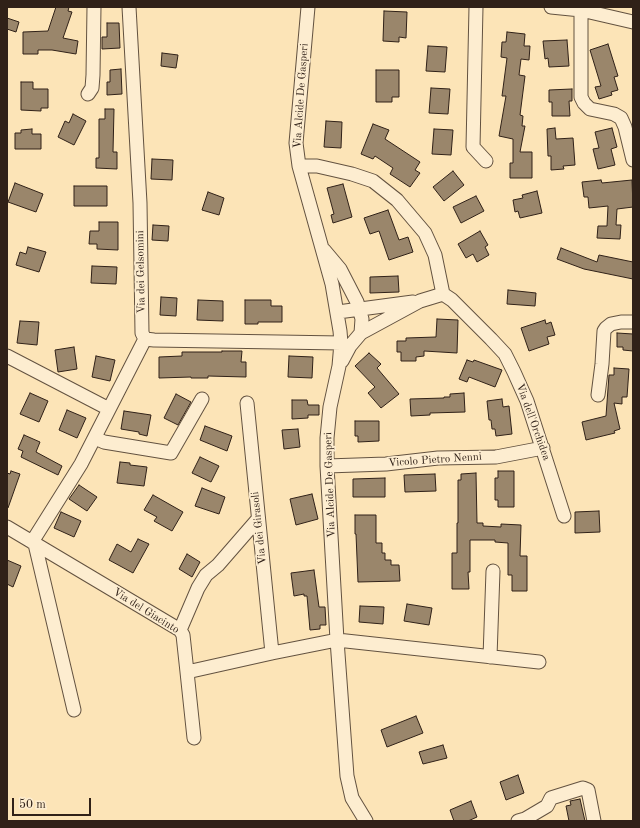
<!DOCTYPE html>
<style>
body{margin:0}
#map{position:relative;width:640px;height:828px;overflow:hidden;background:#fce4b7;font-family:"Old Standard TT",serif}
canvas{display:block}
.frame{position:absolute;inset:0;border:8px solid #302118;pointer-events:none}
.scale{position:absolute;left:12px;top:798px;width:79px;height:18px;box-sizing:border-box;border:2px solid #302118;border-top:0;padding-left:5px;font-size:12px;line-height:14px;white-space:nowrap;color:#302118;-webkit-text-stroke:3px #fdedd0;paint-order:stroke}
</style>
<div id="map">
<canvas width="640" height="828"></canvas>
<div class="frame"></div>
<div class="scale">50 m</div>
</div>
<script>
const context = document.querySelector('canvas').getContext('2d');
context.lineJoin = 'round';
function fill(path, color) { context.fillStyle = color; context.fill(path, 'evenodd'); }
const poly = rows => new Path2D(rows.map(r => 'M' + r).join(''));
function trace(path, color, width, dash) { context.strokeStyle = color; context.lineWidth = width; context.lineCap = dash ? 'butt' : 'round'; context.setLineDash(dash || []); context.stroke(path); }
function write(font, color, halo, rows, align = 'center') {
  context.font = font + ' "Old Standard TT",serif'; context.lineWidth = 3.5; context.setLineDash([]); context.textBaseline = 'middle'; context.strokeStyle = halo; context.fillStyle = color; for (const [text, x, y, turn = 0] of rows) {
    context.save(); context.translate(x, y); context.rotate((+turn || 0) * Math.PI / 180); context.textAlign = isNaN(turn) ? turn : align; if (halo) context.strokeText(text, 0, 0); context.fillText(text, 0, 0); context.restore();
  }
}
const building = poly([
 [56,7,69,7,68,11,72,12,63,38,78,41,76,54,52,50,38,50,38,54,23,54,23,32,48,31,56,7],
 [384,11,407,12,406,38,399,37,399,42,383,41,384,11],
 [7,18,19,22,16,32,7,29,7,18],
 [107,23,119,23,120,48,102,49,102,37,107,37,107,23],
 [507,32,525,34,524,46,530,46,529,60,521,59,519,75,525,76,520,115,523,116,522,126,525,126,520,152,532,152,532,178,510,178,510,163,513,163,513,139,499,136,506,96,502,96,507,58,501,57,502,42,506,42,507,32],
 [567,40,569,66,549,67,548,58,545,59,543,41,567,40],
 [608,44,618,76,614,77,618,90,611,92,612,95,599,99,595,87,601,86,590,50,608,44],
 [428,46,447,47,445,72,426,71,428,46],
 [162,53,178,55,176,68,161,66,162,53],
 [121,69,122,94,107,95,107,82,110,82,110,70,121,69],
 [376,70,399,70,399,97,392,97,392,102,376,102,376,70],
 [21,82,33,82,33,89,48,89,48,108,41,108,41,111,21,110,21,82],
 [431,88,450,89,448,114,429,113,431,88],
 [572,89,572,101,569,101,570,116,552,116,552,102,549,102,549,90,572,89],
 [105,109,114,109,113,152,117,152,117,169,96,168,96,158,99,158,99,119,105,119,105,109],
 [73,114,86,121,74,145,58,137,65,121,69,123,73,114],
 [326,121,342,122,341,148,324,147,326,121],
 [373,124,389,130,385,139,420,162,415,170,420,173,410,187,390,174,393,168,375,156,373,159,361,154,373,124],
 [555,128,556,139,573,138,575,165,563,166,564,169,551,170,551,156,548,156,547,129,555,128],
 [612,128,617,147,611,149,615,165,598,169,593,149,599,148,595,132,612,128],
 [32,129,32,134,41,134,41,149,15,149,15,133,21,133,21,130,32,129],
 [434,129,453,130,451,155,432,154,434,129],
 [152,159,173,160,172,180,151,179,152,159],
 [453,171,464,185,444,201,433,187,453,171],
 [601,180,602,183,632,180,633,207,617,209,616,225,621,225,620,239,597,238,598,226,607,226,608,206,589,208,588,197,584,197,582,182,601,180],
 [15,183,43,194,36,212,8,202,15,183],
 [343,184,352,217,333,223,331,215,334,214,327,188,343,184],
 [74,186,107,186,107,206,74,206,74,186],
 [537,191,542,213,520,218,518,211,515,212,513,200,523,198,522,195,537,191],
 [208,192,224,198,219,215,202,210,208,192],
 [476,196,484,211,461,223,453,207,476,196],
 [388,210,399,240,408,237,413,252,389,260,379,231,370,234,364,218,388,210],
 [99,222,118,222,118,250,97,249,97,244,89,244,90,231,99,231,99,222],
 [153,225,169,226,168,241,152,240,153,225],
 [480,231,488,245,485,247,489,255,477,262,473,254,466,258,458,244,480,231],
 [28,247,46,252,39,272,16,265,20,252,26,254,28,247],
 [561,248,597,262,599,255,633,262,633,279,584,269,557,259,561,248],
 [92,266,117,267,116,284,91,283,92,266],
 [398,276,399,292,370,293,370,277,398,276],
 [508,290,536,293,535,306,507,304,508,290],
 [161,297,177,298,176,316,160,315,161,297],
 [198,300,223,301,223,321,197,320,198,300],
 [245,300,271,300,271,306,282,306,282,322,258,322,258,324,245,324,245,300],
 [437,319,458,320,457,353,424,351,424,356,416,357,416,361,401,361,401,352,397,352,397,341,406,341,406,338,436,337,437,319],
 [545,320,546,324,551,322,555,335,547,337,549,344,529,351,521,328,545,320],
 [20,321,39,322,37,345,17,343,20,321],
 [617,333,633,334,633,351,623,350,623,347,617,347,617,333],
 [74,347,77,369,58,372,55,350,74,347],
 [222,351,242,351,241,362,246,362,246,377,208,376,208,378,191,378,191,377,159,378,159,357,182,356,182,352,222,352,222,351],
 [369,353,381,364,377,368,399,394,381,408,368,393,375,387,355,366,369,353],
 [96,356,115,360,110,381,92,377,96,356],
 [289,356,313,357,312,378,288,377,289,356],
 [467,360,473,362,474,360,502,370,495,387,469,377,467,382,459,379,467,360],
 [614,368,629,369,627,397,622,397,622,404,614,403,620,429,614,431,615,433,586,440,582,422,606,416,609,375,614,375,614,368],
 [30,393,48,401,39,422,20,414,30,393],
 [464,393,465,412,430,413,430,415,411,416,410,399,444,398,444,397,450,397,450,394,464,393],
 [176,394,191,402,178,425,164,418,176,394],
 [502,399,503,407,509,406,512,434,496,436,495,429,492,429,491,420,489,420,487,401,502,399],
 [292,400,307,400,308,405,319,405,319,415,308,415,308,418,292,419,292,400],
 [67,410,86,418,77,438,59,430,67,410],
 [124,411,151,415,147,436,139,434,139,432,121,429,124,411],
 [355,421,379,421,379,441,358,442,358,436,355,436,355,421],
 [205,426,232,436,227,451,200,440,205,426],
 [298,429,300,447,284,449,282,430,298,429],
 [24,435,40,442,36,452,62,466,58,475,21,457,23,451,18,449,24,435],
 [200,457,219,466,211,482,192,473,200,457],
 [120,462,130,463,130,465,147,467,144,486,117,483,120,462],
 [11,471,20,474,8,508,7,508,7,473,10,474,11,471],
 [498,471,514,471,514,507,498,507,498,500,495,500,495,478,498,478,498,471],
 [476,473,477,523,483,523,483,526,501,527,501,524,521,525,520,556,527,556,527,591,512,591,512,575,508,575,508,543,495,542,495,540,470,540,470,572,468,572,469,589,452,589,452,553,457,553,457,523,458,523,458,480,461,480,461,474,476,473],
 [435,474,436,491,405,492,404,475,435,474],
 [385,478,385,497,353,497,353,479,385,478],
 [79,485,97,497,87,511,69,499,79,485],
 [202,488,225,497,219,514,195,506,202,488],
 [312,494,318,519,296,525,290,499,312,494],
 [153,495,183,512,172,531,154,521,157,517,144,510,153,495],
 [599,511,600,532,575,533,575,512,599,511],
 [61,512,81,521,74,537,54,528,61,512],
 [355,515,376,515,376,543,382,543,382,553,385,553,385,560,391,560,391,565,399,565,400,581,358,582,356,534,355,534,355,515],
 [138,539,149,544,133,573,109,560,117,544,131,552,138,539],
 [187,554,200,562,192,577,179,569,187,554],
 [7,560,21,566,13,587,7,584,7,560],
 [314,570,319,607,325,607,326,625,320,625,320,629,310,630,307,596,304,596,304,594,294,596,291,573,314,570],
 [407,604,432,608,429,625,404,621,407,604],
 [360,606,384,607,383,624,359,622,360,606],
 [416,716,423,733,387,747,381,730,416,716],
 [443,745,447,758,423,764,419,752,443,745],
 [518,775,524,793,506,800,500,782,518,775],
 [580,799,585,821,569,821,566,806,571,805,570,801,580,799],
 [471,801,477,817,468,821,454,821,450,810,471,801]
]);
fill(building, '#9a866b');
trace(building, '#302118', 1);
const minor = poly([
 [129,7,140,203,142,333,145,339,154,340,341,343],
 [308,7,296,143,299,166,332,284,340,331,341,343,339,366,330,407,327,438,327,466,337,640,347,776,352,798,366,821],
 [476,7,473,147,486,161],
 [551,7,581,10,633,22],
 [581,10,581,97,584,103,590,109,614,114,621,118,625,127,633,160],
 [88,94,92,88,93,75,94,7],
 [299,166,317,166,352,174,373,181,397,200,425,233,435,255,443,294],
 [324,250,340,269,357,302,362,319,361,333],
 [338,312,413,302],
 [7,356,109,409],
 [342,361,350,346,361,333,420,301,443,294,452,300,491,339,505,354,514,372,527,401,564,516],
 [598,395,602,364,604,331,606,328,611,324,621,322,633,322],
 [247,403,272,653],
 [95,438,104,442,171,453,202,399],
 [327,466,386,464,438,458,496,457,543,448],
 [7,527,180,630,183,635,187,672,272,653,337,640,539,662],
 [32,542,81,464,145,339],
 [35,544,74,710],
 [180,630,198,588,206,575,218,565,258,519],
 [490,657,493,571],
 [187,672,194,738],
 [518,821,525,819,547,806,551,798,583,788,588,790,594,821]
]);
trace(minor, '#635240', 15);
trace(minor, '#fdedd0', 13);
write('11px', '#302118', '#fdedd0', [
 ["Via Alcide De Gasperi",301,96,-86],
 ["Via dei Gelsomini",141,272,-91],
 ["Via dell'Orchidea",533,422,70],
 ["Vicolo Pietro Nenni",435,460,-4],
 ["Via Alcide De Gasperi",330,485,-92],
 ["Via dei Girasoli",259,528,-96],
 ["Via del Giacinto",146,611,32]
]);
</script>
